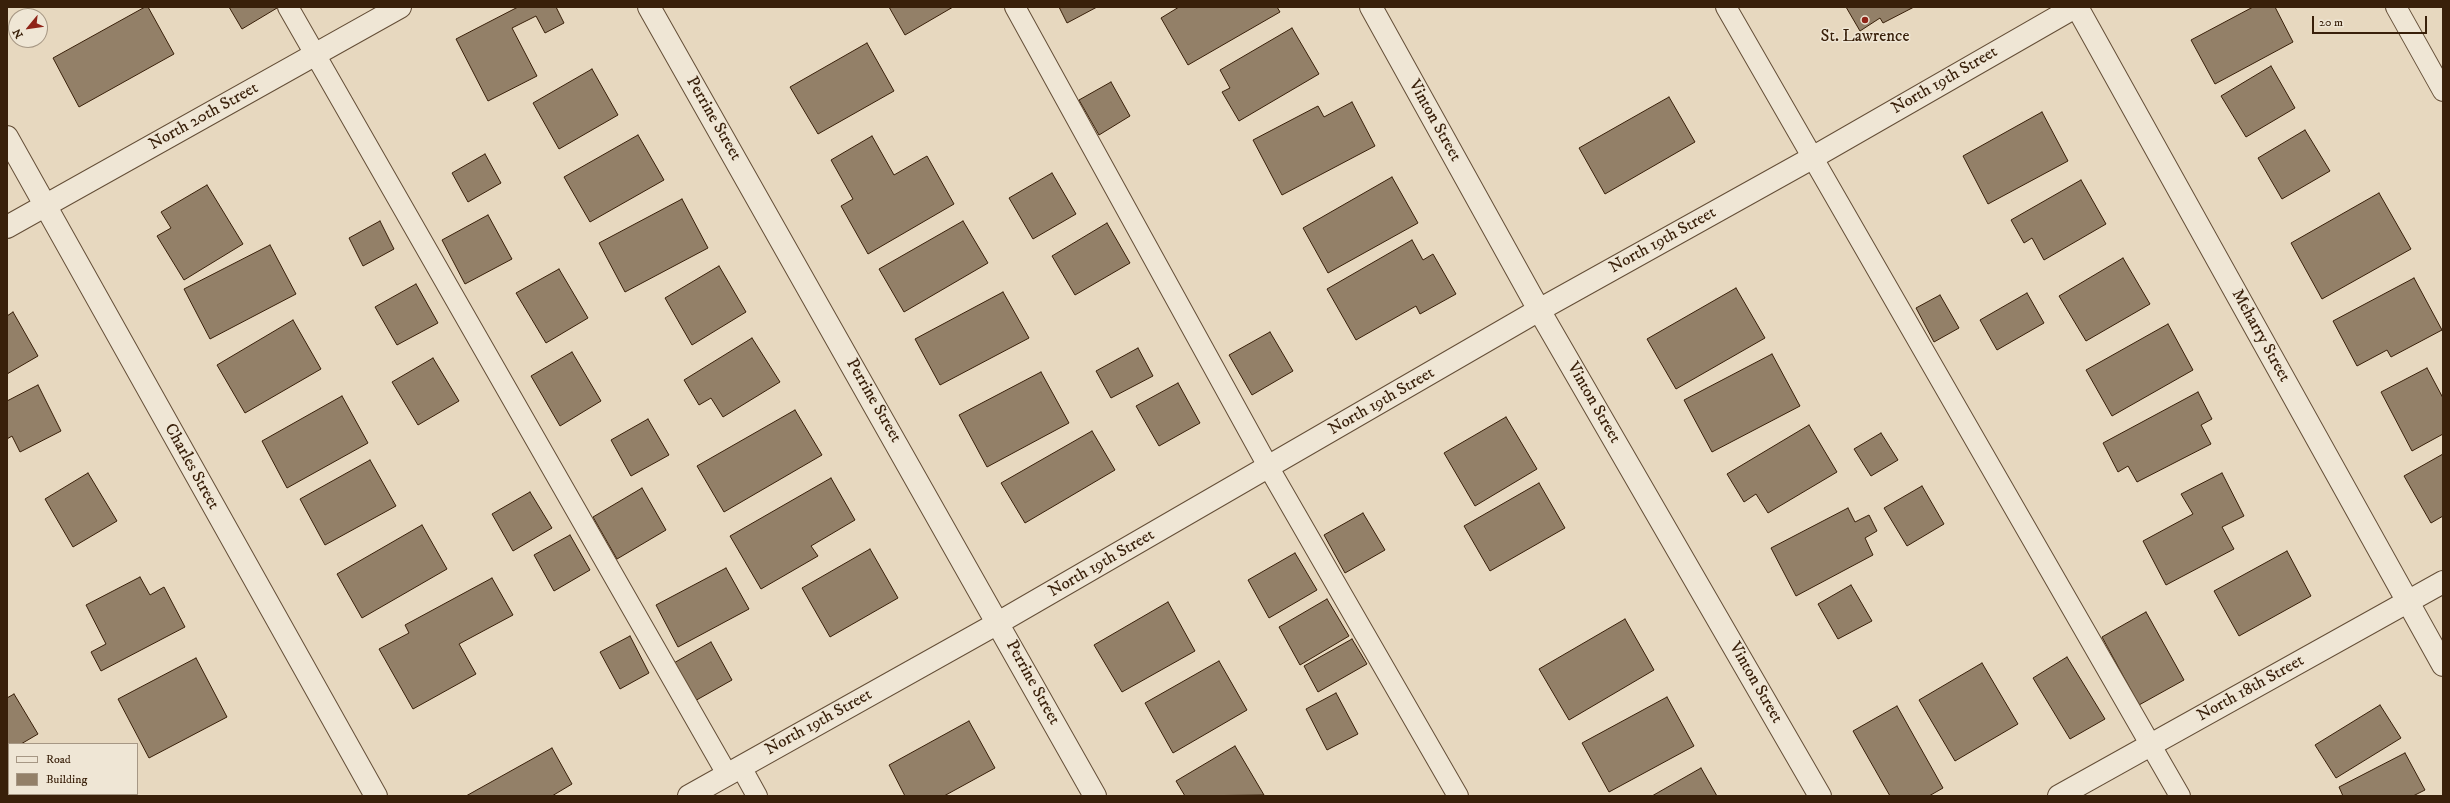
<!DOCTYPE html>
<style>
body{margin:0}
#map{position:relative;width:2450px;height:803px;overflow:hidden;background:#e7d8bf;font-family:"IM FELL DW Pica",serif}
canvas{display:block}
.frame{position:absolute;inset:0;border:8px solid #39200a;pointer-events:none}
.legend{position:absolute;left:8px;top:743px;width:130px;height:52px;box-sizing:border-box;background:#efe6d5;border:1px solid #a69784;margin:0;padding:5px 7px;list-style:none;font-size:12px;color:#39200a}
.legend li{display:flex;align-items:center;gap:8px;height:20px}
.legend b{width:20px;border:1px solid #a69784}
.north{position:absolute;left:8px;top:8px;width:40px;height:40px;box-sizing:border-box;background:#efe6d5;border:1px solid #a69784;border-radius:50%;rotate:241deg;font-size:11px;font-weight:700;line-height:16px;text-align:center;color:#39200a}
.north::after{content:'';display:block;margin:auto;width:14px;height:18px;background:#8f2418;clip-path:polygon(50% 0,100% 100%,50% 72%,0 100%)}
.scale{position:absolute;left:2312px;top:16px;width:115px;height:18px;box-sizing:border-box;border:2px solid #39200a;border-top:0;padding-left:5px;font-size:12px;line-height:14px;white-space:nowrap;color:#39200a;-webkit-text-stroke:3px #efe6d5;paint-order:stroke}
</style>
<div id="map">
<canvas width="2450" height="803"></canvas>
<div class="frame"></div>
<ul class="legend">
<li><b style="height:5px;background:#efe6d5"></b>Road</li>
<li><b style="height:11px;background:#938068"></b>Building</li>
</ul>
<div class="north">N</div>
<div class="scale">20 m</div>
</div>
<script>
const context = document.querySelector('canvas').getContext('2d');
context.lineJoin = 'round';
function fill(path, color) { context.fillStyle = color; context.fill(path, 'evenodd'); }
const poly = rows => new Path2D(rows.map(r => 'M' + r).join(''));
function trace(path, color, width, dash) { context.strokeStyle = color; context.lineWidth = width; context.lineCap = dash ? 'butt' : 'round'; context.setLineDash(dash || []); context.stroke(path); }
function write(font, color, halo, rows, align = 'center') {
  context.font = font + ' "IM FELL DW Pica",serif'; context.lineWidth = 3; context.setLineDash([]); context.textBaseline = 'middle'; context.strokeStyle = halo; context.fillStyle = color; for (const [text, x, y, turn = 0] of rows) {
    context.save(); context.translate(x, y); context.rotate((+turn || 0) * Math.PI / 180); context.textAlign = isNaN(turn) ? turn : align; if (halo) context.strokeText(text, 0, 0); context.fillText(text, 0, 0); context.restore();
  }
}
const building = poly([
 [145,7,148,7,174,54,79,107,53,58,145,7],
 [229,7,277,7,277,8,242,29,229,7],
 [518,7,556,7,564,23,545,33,536,16,512,28,537,76,488,101,456,39,518,7],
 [889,7,953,7,905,35,889,7],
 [1059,7,1097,7,1067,23,1059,7],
 [1179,7,1277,7,1280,12,1188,65,1161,18,1179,7],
 [1846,7,1914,7,1883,23,1880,18,1860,31,1846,7],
 [2253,7,2275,7,2293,42,2215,84,2191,40,2253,7],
 [1292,28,1319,74,1239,121,1222,92,1230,88,1220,70,1292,28],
 [867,43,894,91,818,134,790,87,867,43],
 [2271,66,2295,108,2246,137,2221,96,2271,66],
 [592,69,618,115,559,149,533,103,592,69],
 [1111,82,1130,116,1099,135,1079,100,1111,82],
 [1669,97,1695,142,1605,194,1579,148,1669,97],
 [1352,102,1375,146,1282,195,1253,140,1318,106,1324,117,1352,102],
 [2042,112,2068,161,1988,204,1963,156,2042,112],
 [2305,130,2330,171,2282,199,2258,158,2305,130],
 [638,135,664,180,590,222,564,177,638,135],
 [872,136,894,175,927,156,954,204,868,254,841,206,853,199,831,160,872,136],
 [485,154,501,183,468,202,452,173,485,154],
 [1052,173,1076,214,1033,239,1009,198,1052,173],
 [1392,177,1418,223,1328,273,1303,228,1392,177],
 [2081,180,2106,224,2044,260,2032,238,2024,243,2011,220,2081,180],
 [207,185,243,244,184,280,157,236,171,228,161,212,207,185],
 [2379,193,2411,249,2322,299,2291,243,2379,193],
 [682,199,708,248,625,292,599,243,682,199],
 [488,215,512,259,465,284,442,240,488,215],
 [380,221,394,249,363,266,349,238,380,221],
 [963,221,988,263,904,312,879,269,963,221],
 [1107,223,1130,263,1075,295,1052,256,1107,223],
 [1412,240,1423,260,1433,254,1456,294,1420,314,1416,306,1356,340,1327,289,1412,240],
 [270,245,296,294,210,339,184,289,270,245],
 [2123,258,2150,304,2086,341,2059,296,2123,258],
 [719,266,746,312,692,345,665,298,719,266],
 [559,269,588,318,546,343,516,293,559,269],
 [2414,278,2442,330,2391,357,2387,350,2357,366,2333,321,2414,278],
 [416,284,438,323,397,345,375,307,416,284],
 [1736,288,1765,338,1676,389,1647,339,1736,288],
 [1003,292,1029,338,940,385,915,339,1003,292],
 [2027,293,2044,323,1997,350,1980,320,2027,293],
 [1940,295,1959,328,1934,342,1916,308,1940,295],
 [13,312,38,356,7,374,7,316,13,312],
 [293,320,321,369,245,413,217,365,293,320],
 [2168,324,2193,370,2112,416,2086,370,2168,324],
 [1270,332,1293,371,1252,395,1229,355,1270,332],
 [752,338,780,382,723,417,711,398,699,405,684,380,752,338],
 [1138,348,1153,376,1111,398,1096,371,1138,348],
 [572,352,601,401,560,426,531,376,572,352],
 [1772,354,1800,406,1712,452,1684,400,1772,354],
 [433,358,459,401,418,425,392,382,433,358],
 [2427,368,2443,398,2443,434,2412,451,2381,392,2427,368],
 [1041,372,1069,423,987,467,959,415,1041,372],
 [1178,383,1200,423,1159,446,1136,406,1178,383],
 [38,385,61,431,20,452,12,436,7,439,7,401,38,385],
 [2198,392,2212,419,2201,425,2211,444,2137,482,2128,466,2118,472,2103,443,2198,392],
 [342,396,368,443,287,488,262,441,342,396],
 [795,410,822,455,724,512,697,466,795,410],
 [1506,417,1537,469,1475,506,1444,453,1506,417],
 [648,419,669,455,631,476,611,440,648,419],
 [1809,425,1837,472,1768,513,1756,494,1744,502,1727,474,1809,425],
 [1092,431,1115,470,1025,523,1001,483,1092,431],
 [1881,433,1898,460,1871,476,1854,449,1881,433],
 [2443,454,2443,516,2431,523,2404,476,2443,454],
 [370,460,396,506,325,545,300,499,370,460],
 [88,473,117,521,73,547,45,499,88,473],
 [2222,473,2244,516,2222,527,2234,549,2166,585,2143,541,2193,514,2181,494,2222,473],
 [831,478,855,520,811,546,818,556,761,589,730,536,831,478],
 [1539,483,1565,528,1490,571,1464,526,1539,483],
 [1922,486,1944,524,1907,546,1884,508,1922,486],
 [642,488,666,530,617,559,593,517,642,488],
 [530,492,552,528,513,551,492,514,530,492],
 [1848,508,1855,522,1869,515,1877,531,1865,538,1873,555,1796,596,1771,548,1848,508],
 [1363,513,1385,550,1345,573,1324,535,1363,513],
 [422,525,447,569,362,618,337,574,422,525],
 [570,535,590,570,554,591,534,555,570,535],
 [870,549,898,598,830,637,802,588,870,549],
 [2287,551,2311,596,2239,636,2214,591,2287,551],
 [1295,553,1317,590,1269,618,1248,580,1295,553],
 [726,568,749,609,678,647,656,605,726,568],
 [140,577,150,595,164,587,185,627,101,671,91,652,106,644,86,605,140,577],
 [492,578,513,615,459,644,476,674,413,709,379,649,409,633,405,625,492,578],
 [1851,585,1872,621,1838,639,1818,604,1851,585],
 [1327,599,1349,636,1300,665,1279,627,1327,599],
 [1168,602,1195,651,1122,692,1094,645,1168,602],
 [2146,612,2184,680,2139,705,2102,637,2146,612],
 [1625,619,1654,670,1569,720,1539,669,1625,619],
 [630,636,649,673,620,689,600,652,630,636],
 [1352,639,1367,664,1318,692,1304,666,1352,639],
 [711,642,732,680,693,702,672,664,711,642],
 [2067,657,2105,719,2070,739,2033,678,2067,657],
 [196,658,227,717,149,758,118,699,196,658],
 [1219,661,1247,710,1173,753,1145,703,1219,661],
 [1982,663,2018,724,1955,761,1919,700,1982,663],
 [1336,693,1358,734,1327,750,1306,709,1336,693],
 [14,694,38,734,21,744,9,744,7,752,7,698,14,694],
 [1667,697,1694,746,1609,792,1582,743,1667,697],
 [2380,705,2401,738,2336,778,2315,745,2380,705],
 [1897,706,1943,788,1929,796,1890,796,1853,731,1897,706],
 [969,721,995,768,944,796,905,796,889,765,969,721],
 [1235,746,1264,795,1185,796,1176,781,1235,746],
 [552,748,572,784,552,796,466,796,552,748],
 [2405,753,2425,790,2413,796,2343,796,2339,787,2405,753],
 [1701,768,1717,796,1652,796,1701,768]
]);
fill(building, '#938068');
trace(building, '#39200a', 1);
const service = poly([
 [288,7,727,774],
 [1015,7,1269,468,1458,796],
 [1726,7,2180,796],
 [2396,7,2443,91],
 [741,767,757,796],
 [7,781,9,784]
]);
const minor = poly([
 [649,7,1095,796],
 [1371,7,1539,310,1820,796],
 [2077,7,2443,665],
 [7,137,376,796],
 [7,227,400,7],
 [689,796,998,623,1539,310,1812,158,2075,7]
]);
const tertiary = poly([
 [2059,796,2443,582]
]);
trace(service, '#644e37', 22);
trace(minor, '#644e37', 24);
trace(tertiary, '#644e37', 24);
trace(service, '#efe6d5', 20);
trace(minor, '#efe6d5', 22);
trace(tertiary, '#efe6d5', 22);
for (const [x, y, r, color] of [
 [1865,20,4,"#8f2418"]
]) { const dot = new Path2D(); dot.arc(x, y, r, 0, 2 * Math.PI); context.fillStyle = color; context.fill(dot); trace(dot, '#efe6d5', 1.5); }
write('17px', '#39200a', '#efe6d5', [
 ["St. Lawrence",1865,37]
]);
write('17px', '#39200a', '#efe6d5', [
 ["North 19th Street",1945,81,-30],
 ["North 20th Street",204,117,-29],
 ["Perrine Street",713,119,60],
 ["Vinton Street",1434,121,61],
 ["North 19th Street",1663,241,-29],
 ["Meharry Street",2260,336,61],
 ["Perrine Street",873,401,60],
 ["North 19th Street",1382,402,-30],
 ["Vinton Street",1593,403,60],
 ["Charles Street",191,467,61],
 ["North 19th Street",1102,564,-30],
 ["Perrine Street",1032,683,61],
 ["Vinton Street",1755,683,60],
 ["North 18th Street",2251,689,-29],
 ["North 19th Street",819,723,-29]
]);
</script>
